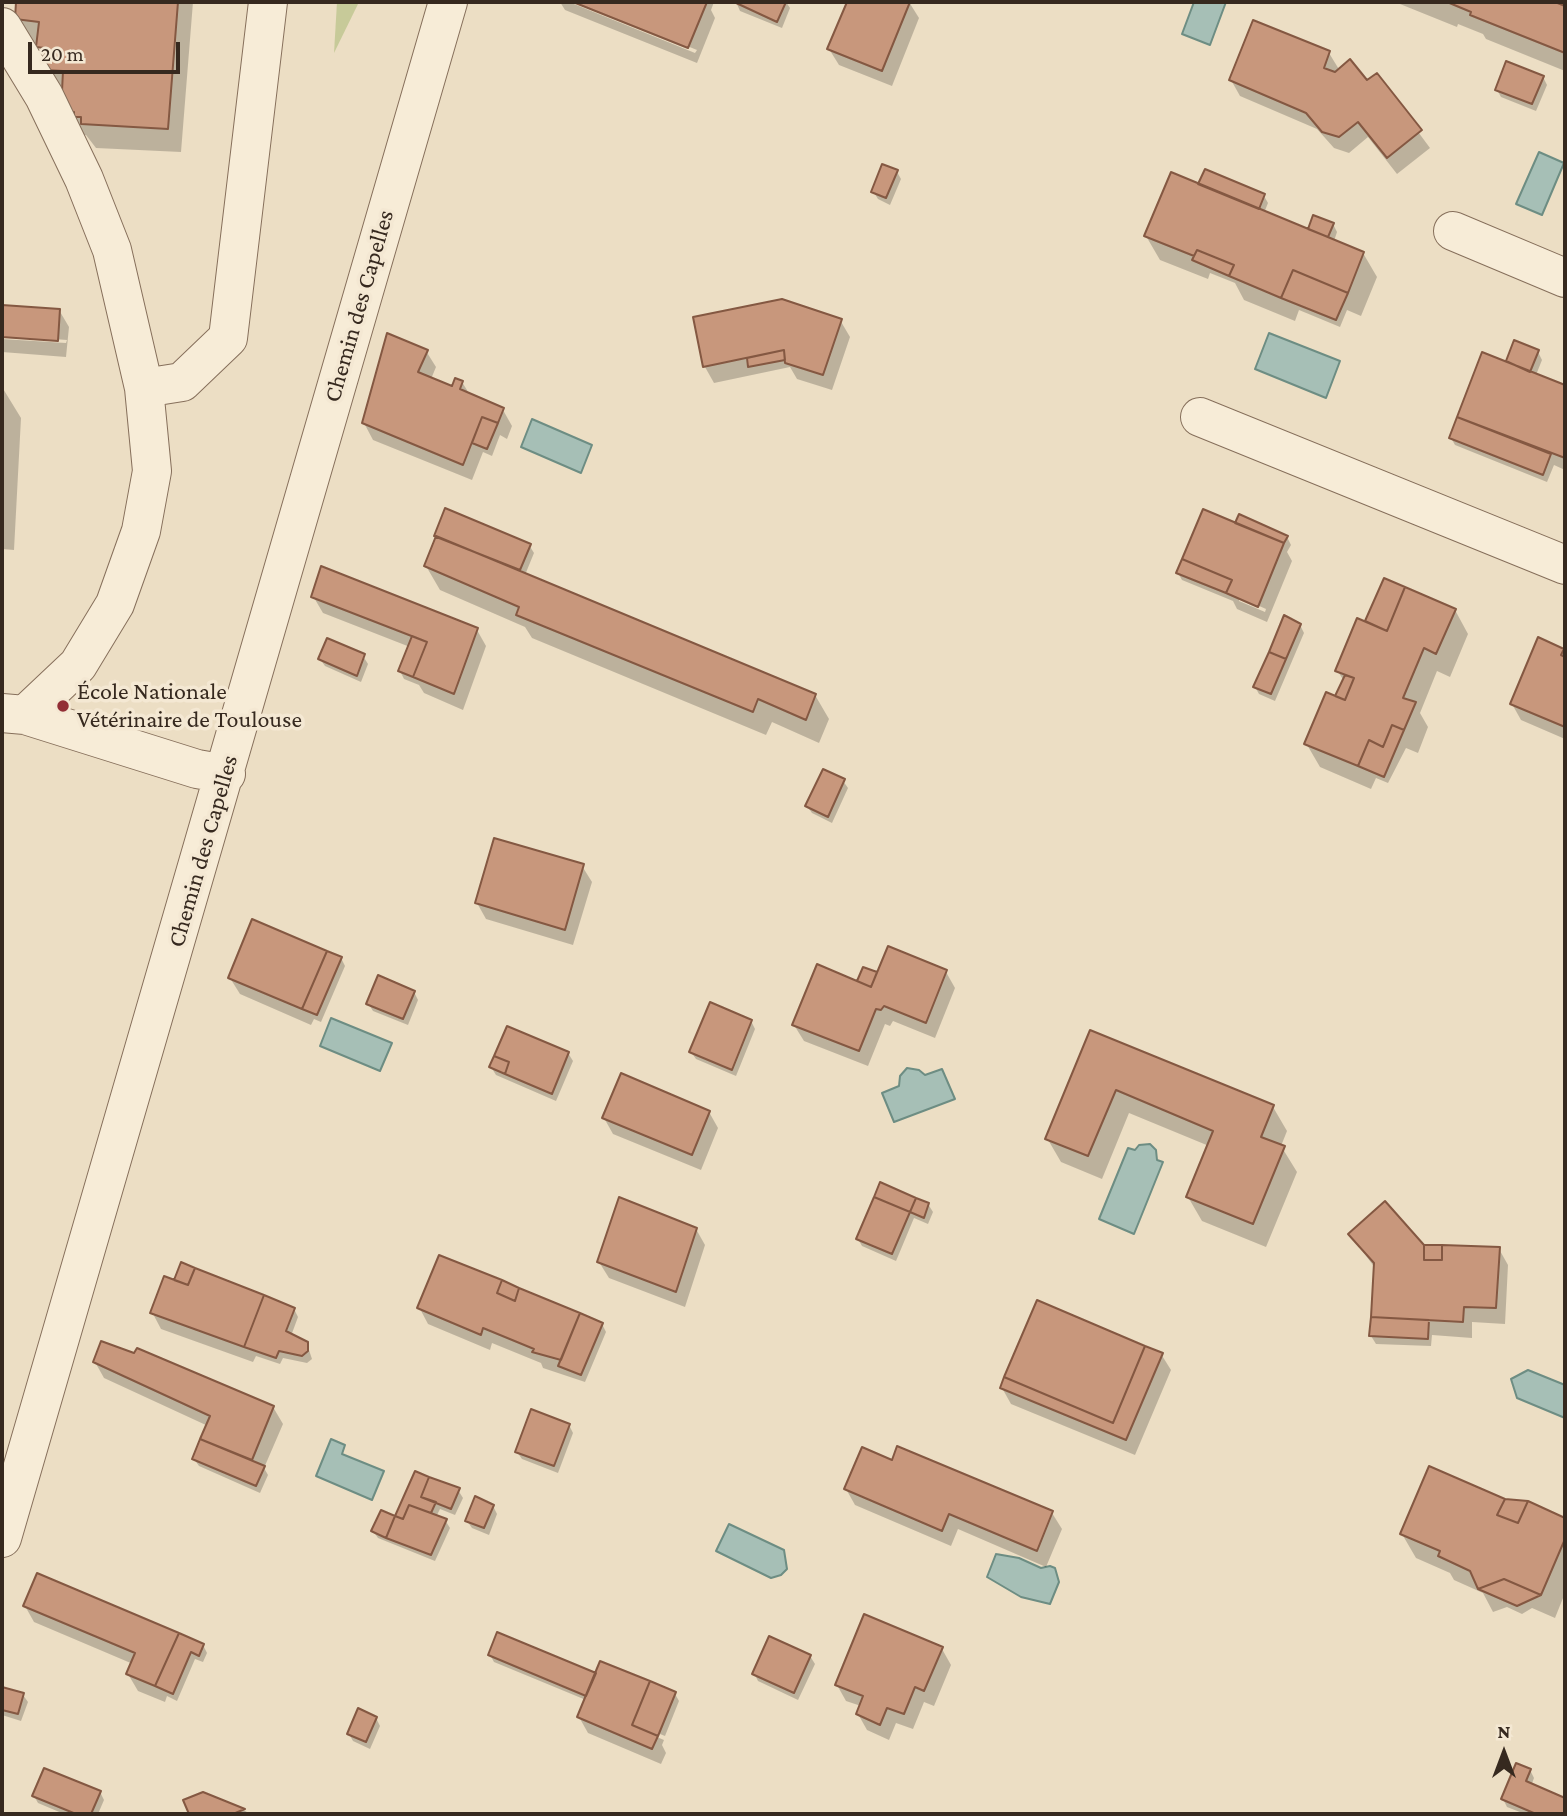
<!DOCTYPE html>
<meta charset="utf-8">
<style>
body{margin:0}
#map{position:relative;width:1567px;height:1816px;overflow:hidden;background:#ecdec4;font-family:"Crimson Pro",serif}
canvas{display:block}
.frame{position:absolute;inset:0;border:4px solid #36291f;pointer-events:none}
.north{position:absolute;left:1469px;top:1718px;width:70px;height:70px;-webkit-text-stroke:5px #f4e8d3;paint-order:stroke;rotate:0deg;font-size:19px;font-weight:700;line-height:28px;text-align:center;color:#36291f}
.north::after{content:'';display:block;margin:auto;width:24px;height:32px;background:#36291f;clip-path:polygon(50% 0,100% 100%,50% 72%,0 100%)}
.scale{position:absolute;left:28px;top:42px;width:152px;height:32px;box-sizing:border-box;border:4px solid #36291f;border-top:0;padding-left:9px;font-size:21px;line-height:24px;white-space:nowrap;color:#36291f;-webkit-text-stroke:5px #f4e8d3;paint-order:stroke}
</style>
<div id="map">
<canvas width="1567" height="1816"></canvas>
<div class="frame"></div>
<div class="north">N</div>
<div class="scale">20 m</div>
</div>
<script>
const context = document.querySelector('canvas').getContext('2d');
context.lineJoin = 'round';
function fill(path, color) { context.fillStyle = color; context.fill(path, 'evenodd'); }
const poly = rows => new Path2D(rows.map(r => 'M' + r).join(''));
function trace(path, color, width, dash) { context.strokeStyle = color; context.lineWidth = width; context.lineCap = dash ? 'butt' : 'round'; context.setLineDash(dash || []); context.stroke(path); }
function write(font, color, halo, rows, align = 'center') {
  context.font = font + ' "Crimson Pro",serif'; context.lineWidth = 7; context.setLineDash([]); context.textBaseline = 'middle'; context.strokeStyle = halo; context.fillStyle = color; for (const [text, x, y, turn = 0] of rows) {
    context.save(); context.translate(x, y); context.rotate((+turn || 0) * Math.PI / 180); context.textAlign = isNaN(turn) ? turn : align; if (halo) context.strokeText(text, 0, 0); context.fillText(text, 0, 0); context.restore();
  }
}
fill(poly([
 [337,2,359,2,334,53]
]), '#c7ca99');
const water = poly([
 [1194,2,1226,2,1210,45,1182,34,1194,2],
 [1539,152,1564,163,1542,215,1516,204,1539,152],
 [1269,333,1340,361,1326,398,1255,369,1269,333],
 [532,419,592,445,581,473,521,447,532,419],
 [331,1018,392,1043,380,1071,320,1046,331,1018],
 [907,1068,919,1070,925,1075,942,1069,955,1099,894,1122,882,1093,899,1086,900,1076,907,1068],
 [1150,1144,1156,1150,1157,1160,1163,1162,1134,1234,1099,1219,1128,1148,1135,1150,1139,1145,1150,1144],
 [1528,1370,1565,1385,1565,1418,1517,1398,1511,1379,1528,1370],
 [331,1439,345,1445,342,1454,384,1471,372,1500,316,1476,331,1439],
 [729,1524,784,1550,787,1569,781,1575,771,1578,716,1551,729,1524],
 [996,1554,1019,1558,1041,1568,1050,1566,1055,1568,1059,1582,1050,1604,1021,1597,987,1577,996,1554]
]);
fill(water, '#a6bfb6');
trace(water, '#6d8d83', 2);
fill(poly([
 [18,2,193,2,181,152,96,148,86,135,77,135,38,44,30,43,16,19],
 [560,2,569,2,695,53,697,50,578,2,714,2,711,10,715,18,697,63,565,10],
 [736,2,786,2,790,8,782,28,740,11],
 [854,2,909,2,919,18,892,86,839,65,829,49],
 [1395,2,1550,2,1565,8,1565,71,1486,39,1483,34,1458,24,1457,27],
 [1329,53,1340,71,1367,83,1376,75,1430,148,1397,174,1368,137,1349,153,1334,148,1317,129,1240,96,1231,80],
 [1543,77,1547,85,1536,111,1501,97,1497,90],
 [897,172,901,179,890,205,878,199,873,191],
 [1199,186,1264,196,1268,203,1264,213,1309,231,1333,224,1337,232,1334,241,1363,253,1377,277,1361,316,1347,310,1340,327,1299,310,1295,321,1244,300,1235,283,1210,273,1208,279,1160,260,1146,236],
 [2,306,59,310,69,327,66,357,2,352,2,339,66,343,67,340,2,335],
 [695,319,840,320,850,337,832,390,797,379,790,367,714,383,705,367],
 [426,351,436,367,431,379,452,388,462,382,470,395,503,410,512,426,507,439,500,435,492,456,483,452,472,480,373,440,364,423],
 [1538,352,1542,360,1536,375,1565,387,1565,470,1554,465,1547,482,1455,445,1451,438,1483,354,1509,365,1508,361],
 [2,387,21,418,14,550,2,549],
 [1240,527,1287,537,1291,545,1287,552,1292,561,1267,622,1237,609,1233,601,1182,580,1178,573],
 [1239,597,1266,609,1265,612,1239,601],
 [438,538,529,545,534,553,525,575,815,695,829,719,819,743,772,722,766,735,532,638,525,627,440,590,426,566],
 [313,596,477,630,486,646,463,710,424,693,419,685,404,679,400,671,410,647,323,613],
 [1455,610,1468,634,1450,677,1437,671,1420,713,1428,727,1418,753,1406,748,1388,783,1376,778,1371,789,1320,767,1306,743,1336,698,1344,681,1337,670,1369,625,1367,621],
 [1300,625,1304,633,1275,701,1259,694,1255,687],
 [1563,651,1565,655,1565,739,1521,720,1512,704],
 [363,656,368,664,361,682,325,666,320,659],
 [843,781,848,788,832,823,812,813,807,806],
 [582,866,592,882,573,945,486,919,477,903],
 [341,958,345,966,321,1022,314,1019,311,1025,240,994,230,978],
 [864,969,878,974,946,972,955,988,935,1038,893,1021,890,1026,885,1024,868,1066,804,1041,794,1025,861,984,859,980],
 [414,992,418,1000,408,1025,373,1011,368,1003],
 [751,1021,755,1029,736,1076,696,1059,691,1052],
 [1091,1032,1273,1107,1287,1131,1281,1146,1297,1172,1266,1247,1202,1221,1188,1197,1209,1146,1129,1113,1102,1179,1061,1162,1047,1138],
 [568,1053,573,1061,556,1101,496,1075,491,1067],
 [709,1112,718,1128,701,1170,613,1134,604,1118],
 [881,1184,928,1204,933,1212,928,1224,914,1218,896,1261,862,1246,858,1239],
 [696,1229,705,1245,685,1307,609,1278,599,1262],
 [1350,1234,1423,1246,1499,1249,1508,1265,1505,1324,1472,1322,1472,1338,1432,1335,1431,1346,1376,1344,1371,1336,1375,1268],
 [419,1307,602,1324,606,1332,585,1382,543,1368,541,1363,492,1343,490,1350,428,1324],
 [294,1309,298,1317,291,1336,307,1344,312,1359,307,1363,283,1358,280,1364,256,1356,253,1362,161,1329,152,1312],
 [1161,1354,1171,1370,1135,1455,1011,1404,1002,1388],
 [95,1362,273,1407,283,1424,264,1468,268,1475,260,1493,199,1466,194,1459,208,1426,104,1378],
 [569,1425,573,1433,558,1473,522,1459,517,1452],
 [893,1462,1052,1513,1062,1529,1046,1567,958,1529,951,1546,855,1505,846,1489],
 [416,1474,458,1490,463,1498,455,1515,440,1509,436,1517,445,1520,450,1528,435,1561,378,1538,373,1531,396,1519],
 [1527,1503,1565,1520,1565,1593,1555,1618,1532,1608,1522,1614,1507,1607,1493,1612,1483,1593,1454,1580,1450,1573,1416,1558,1402,1534],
 [493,1506,497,1514,489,1535,472,1528,467,1521],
 [25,1606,203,1645,207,1653,203,1662,195,1659,177,1701,167,1696,165,1702,138,1691,128,1674,133,1664,34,1622],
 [942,1649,951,1665,934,1706,924,1702,913,1729,896,1723,889,1740,867,1730,858,1714,861,1706,846,1701,837,1685],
 [490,1655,675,1694,679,1701,665,1736,645,1728,645,1732,664,1740,662,1745,666,1753,661,1764,588,1733,579,1717,586,1700,494,1662],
 [810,1656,815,1664,798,1700,758,1681,754,1673],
 [2,1688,23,1695,28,1702,21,1721,2,1715],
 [376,1718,380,1726,370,1749,353,1741,349,1734],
 [1530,1770,1534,1778,1531,1786,1565,1800,1565,1814,1525,1814,1507,1807,1503,1799],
 [100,1792,104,1800,98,1814,64,1814,38,1803,34,1796],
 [203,1794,245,1811,251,1814,191,1814,185,1801]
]), '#0003');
const building = poly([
 [16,2,178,2,168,129,81,124,81,117,74,117,74,112,61,111,63,71,44,70,45,48,36,47,39,22,15,19,16,2],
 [573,2,707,2,688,48,573,2],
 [734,2,786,2,777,22,734,2],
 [847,2,910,2,882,71,827,49,847,2],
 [1447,2,1555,2,1565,6,1565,53,1470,15,1471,12,1447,2],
 [1253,20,1330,51,1324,68,1335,72,1350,59,1367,80,1377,73,1422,130,1387,158,1358,122,1339,137,1322,132,1306,113,1229,80,1253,20],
 [1506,61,1544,76,1532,104,1495,90,1506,61],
 [882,164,898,170,886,198,871,192,882,164],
 [1205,169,1265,194,1259,209,1198,184,1205,169],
 [1171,172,1364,252,1348,293,1293,270,1281,298,1229,276,1234,265,1197,250,1194,256,1144,236,1171,172],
 [1313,215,1334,223,1328,237,1308,229,1313,215],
 [1197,250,1234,265,1229,276,1192,260,1197,250],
 [1293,270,1348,293,1336,320,1281,298,1293,270],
 [782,299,842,319,823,375,785,363,784,350,703,367,693,317,782,299],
 [2,305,60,309,58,341,2,337,2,305],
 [387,333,428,350,418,372,452,386,455,378,463,381,460,389,504,408,498,423,482,417,463,465,362,423,387,333],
 [1514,340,1539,350,1530,372,1506,361,1514,340],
 [784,350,785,360,748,367,747,358,784,350],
 [1482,352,1565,385,1565,458,1457,417,1482,352],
 [482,417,498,423,487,449,472,443,482,417],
 [1457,417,1551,454,1543,475,1449,438,1457,417],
 [445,508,531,544,520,570,434,536,445,508],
 [1203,509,1284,543,1258,607,1226,593,1232,580,1182,559,1203,509],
 [1239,514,1288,536,1284,543,1235,523,1239,514],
 [436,536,816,694,806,720,758,699,753,712,516,615,519,607,424,566,436,536],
 [1182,559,1232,580,1226,593,1176,573,1182,559],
 [321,566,478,628,454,694,413,677,427,642,311,597,321,566],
 [1384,578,1405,587,1387,631,1365,621,1384,578],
 [1405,587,1456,609,1436,654,1424,648,1403,698,1416,702,1404,730,1392,725,1383,747,1369,740,1358,766,1304,744,1326,692,1345,700,1354,678,1335,671,1357,618,1387,631,1405,587],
 [1284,615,1301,624,1286,659,1269,652,1284,615],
 [412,636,427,642,413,677,398,671,412,636],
 [1538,637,1564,649,1561,655,1565,657,1565,727,1510,704,1538,637],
 [327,638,365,654,357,676,318,659,327,638],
 [1269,652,1286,659,1271,694,1253,687,1269,652],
 [1345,675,1354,678,1345,700,1335,696,1345,675],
 [1392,725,1404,730,1384,777,1358,766,1369,740,1383,747,1392,725],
 [823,769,845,779,828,817,805,806,823,769],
 [494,838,584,864,565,930,475,903,494,838],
 [252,919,327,951,302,1009,228,978,252,919],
 [888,946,947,970,926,1023,884,1006,881,1010,876,1009,859,1051,792,1025,817,964,871,987,888,946],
 [327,951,342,957,317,1015,302,1009,327,951],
 [863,967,877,972,871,987,857,981,863,967],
 [378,975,415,991,403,1019,366,1004,378,975],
 [710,1002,752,1020,732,1070,689,1052,710,1002],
 [507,1026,569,1052,552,1094,505,1074,509,1062,494,1056,507,1026],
 [1090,1030,1274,1105,1261,1137,1285,1146,1253,1224,1186,1197,1213,1131,1116,1090,1088,1156,1045,1139,1090,1030],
 [494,1056,509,1062,505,1074,489,1067,494,1056],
 [621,1073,710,1111,692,1155,602,1118,621,1073],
 [880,1182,916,1198,910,1212,874,1197,880,1182],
 [619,1197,697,1228,676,1292,597,1262,619,1197],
 [874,1197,910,1212,892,1254,856,1239,874,1197],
 [916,1198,929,1203,924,1218,910,1212,916,1198],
 [1385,1201,1424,1245,1424,1260,1442,1260,1442,1245,1500,1247,1496,1308,1464,1307,1463,1322,1371,1317,1374,1263,1348,1234,1385,1201],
 [1424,1245,1442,1245,1442,1260,1424,1260,1424,1245],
 [439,1255,502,1280,497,1293,515,1301,519,1288,580,1313,561,1360,532,1352,534,1349,483,1328,481,1335,417,1308,439,1255],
 [181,1262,195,1268,188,1285,174,1280,181,1262],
 [195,1268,264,1295,244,1347,150,1313,164,1276,188,1285,195,1268],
 [502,1280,519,1288,515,1301,497,1293,502,1280],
 [264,1295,295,1308,286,1331,308,1342,308,1351,302,1356,279,1351,276,1358,244,1347,264,1295],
 [1037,1300,1145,1346,1113,1423,1004,1377,1037,1300],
 [580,1313,603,1323,581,1375,558,1366,580,1313],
 [1371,1317,1429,1320,1428,1339,1369,1336,1371,1317],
 [101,1341,134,1353,137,1348,274,1406,252,1460,200,1439,210,1416,93,1362,101,1341],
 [1145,1346,1163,1353,1126,1440,1000,1388,1004,1377,1113,1423,1145,1346],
 [531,1409,570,1424,554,1466,515,1452,531,1409],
 [200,1439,265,1466,256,1486,192,1459,200,1439],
 [897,1446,1053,1511,1037,1551,949,1514,942,1531,844,1489,862,1447,892,1460,897,1446],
 [1429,1466,1505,1499,1497,1515,1518,1523,1528,1501,1565,1518,1565,1539,1541,1595,1504,1579,1478,1589,1470,1571,1438,1556,1440,1551,1400,1534,1429,1466],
 [415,1471,429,1477,421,1497,436,1502,431,1513,409,1505,403,1519,395,1516,415,1471],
 [429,1477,460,1488,451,1509,421,1497,429,1477],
 [475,1496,494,1505,484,1528,465,1521,475,1496],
 [1505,1499,1528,1501,1518,1523,1497,1515,1505,1499],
 [409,1505,447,1519,431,1555,386,1538,395,1516,403,1519,409,1505],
 [381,1510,395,1516,386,1538,371,1531,381,1510],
 [37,1573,179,1633,155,1686,126,1674,135,1653,23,1606,37,1573],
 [1504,1579,1541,1595,1517,1606,1478,1589,1504,1579],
 [864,1614,943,1647,924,1691,915,1687,904,1714,887,1708,880,1725,856,1714,863,1696,835,1685,864,1614],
 [497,1632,596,1673,586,1696,488,1655,497,1632],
 [179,1633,204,1644,199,1656,191,1652,173,1694,155,1686,179,1633],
 [769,1636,811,1655,794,1693,752,1674,769,1636],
 [600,1661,650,1681,632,1725,658,1736,652,1749,577,1717,600,1661],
 [650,1681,676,1692,658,1736,632,1725,650,1681],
 [2,1687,24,1693,18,1714,2,1710,2,1687],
 [358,1708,377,1717,366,1742,347,1734,358,1708],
 [1516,1763,1531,1769,1526,1781,1565,1798,1565,1814,1536,1814,1501,1799,1516,1763],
 [44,1768,101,1791,91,1814,76,1814,32,1796,44,1768],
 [203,1792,245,1809,233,1814,189,1814,183,1800,203,1792]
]);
fill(building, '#c8977c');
trace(building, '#845842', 2);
const minor = poly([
 [2,27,44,96,84,179,112,250,144,388,152,471,141,531,115,604,78,665,25,715],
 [1453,231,1565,278],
 [144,388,182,382,228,338,268,2],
 [1200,417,1565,565],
 [2,713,25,715,197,769,226,774],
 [2,1538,448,2]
]);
trace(minor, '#866f5b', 40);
trace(minor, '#f7ecd7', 38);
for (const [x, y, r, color] of [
 [63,706,7,"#922e35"]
]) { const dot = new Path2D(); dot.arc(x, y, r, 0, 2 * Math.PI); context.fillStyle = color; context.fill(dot); trace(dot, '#f4e8d3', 2.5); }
write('24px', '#36291f', '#f4e8d3', [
 ["Chemin des Capelles",359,306,-74],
 ["Chemin des Capelles",203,851,-74]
]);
write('24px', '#36291f', '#f4e8d3', [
 ["École Nationale",77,692],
 ["Vétérinaire de Toulouse",77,720]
], 'left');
</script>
